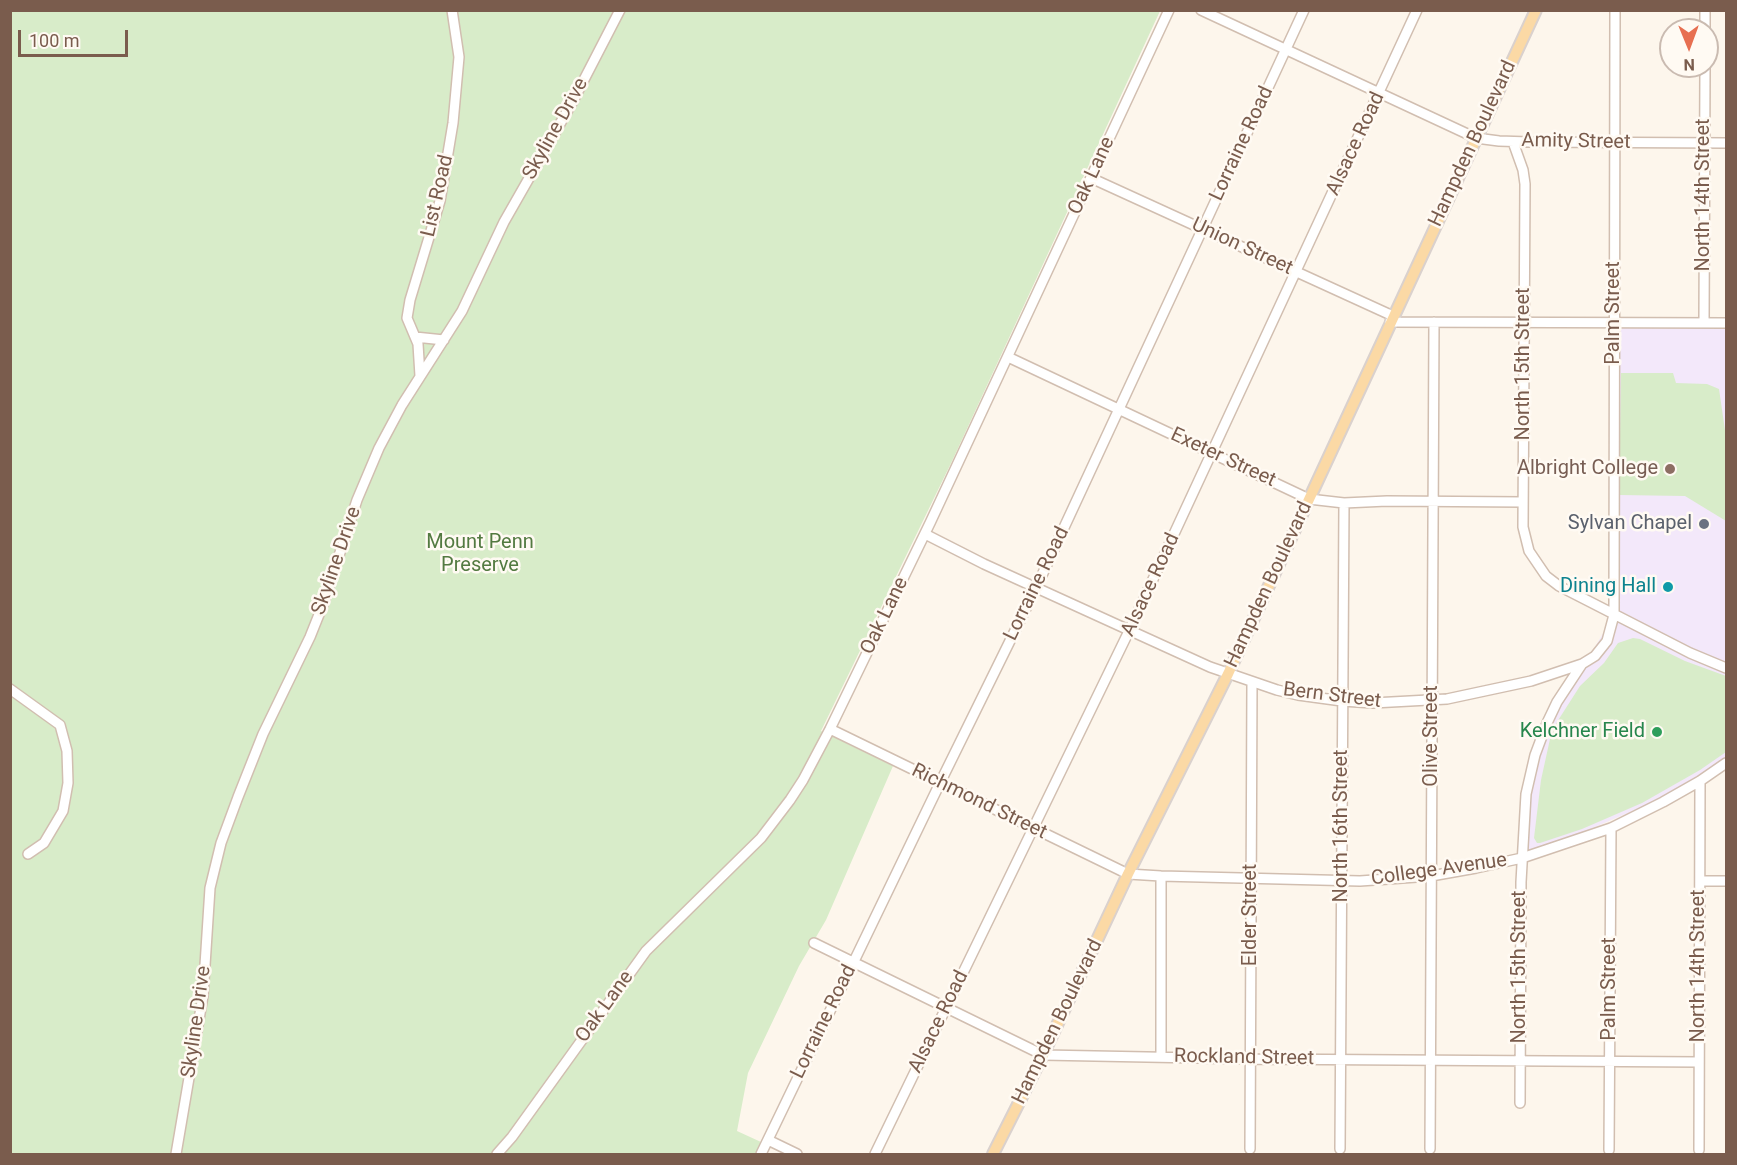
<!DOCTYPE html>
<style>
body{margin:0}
#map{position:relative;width:1737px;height:1165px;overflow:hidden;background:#fdf6ec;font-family:Roboto,sans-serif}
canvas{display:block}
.frame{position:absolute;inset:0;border:12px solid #7a5c4d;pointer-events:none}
.north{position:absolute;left:1659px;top:18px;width:60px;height:60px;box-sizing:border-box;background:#fffaf3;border:2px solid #cabbb1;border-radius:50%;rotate:179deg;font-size:16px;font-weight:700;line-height:24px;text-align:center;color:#7a5c4d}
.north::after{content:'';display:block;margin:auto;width:21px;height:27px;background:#e76f51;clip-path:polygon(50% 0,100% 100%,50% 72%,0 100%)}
.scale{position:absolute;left:18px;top:30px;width:110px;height:27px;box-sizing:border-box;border:3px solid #7a5c4d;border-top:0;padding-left:8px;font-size:18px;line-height:21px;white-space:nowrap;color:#7a5c4d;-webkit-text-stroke:4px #fffaf3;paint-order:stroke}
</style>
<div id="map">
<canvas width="1737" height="1165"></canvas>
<div class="frame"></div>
<div class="north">N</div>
<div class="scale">100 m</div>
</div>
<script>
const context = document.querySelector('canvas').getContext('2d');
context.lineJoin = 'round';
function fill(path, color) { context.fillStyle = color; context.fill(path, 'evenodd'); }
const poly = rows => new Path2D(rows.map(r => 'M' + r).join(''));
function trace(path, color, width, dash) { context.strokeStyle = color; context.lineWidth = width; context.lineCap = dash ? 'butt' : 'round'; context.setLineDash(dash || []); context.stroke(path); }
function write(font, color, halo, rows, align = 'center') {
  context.font = font + ' Roboto,sans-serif'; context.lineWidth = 5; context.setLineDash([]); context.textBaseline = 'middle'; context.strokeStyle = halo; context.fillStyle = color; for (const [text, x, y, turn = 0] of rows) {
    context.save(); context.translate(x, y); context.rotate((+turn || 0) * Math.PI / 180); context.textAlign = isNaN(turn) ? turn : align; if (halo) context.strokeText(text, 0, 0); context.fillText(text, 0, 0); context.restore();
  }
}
fill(poly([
 [1614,323,1726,323,1726,760,1656,801,1522,858,1540,739,1614,615]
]), '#f3e8fa');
fill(poly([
 [10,11,1160,11,953,459,821,731,893,766,826,920,799,966,748,1073,737,1131,761,1142,755,1154,11,1154],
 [1621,373,1673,373,1676,383,1707,384,1719,389,1726,437,1726,521,1685,496,1619,495],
 [1633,638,1640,639,1685,661,1726,676,1726,752,1700,770,1642,803,1582,829,1540,843,1537,843,1534,838,1541,780,1550,739,1557,722,1580,686,1604,663,1618,643]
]), '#d8ecc9');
const minor = poly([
 [1201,10,1476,138,1499,141,1529,142,1726,143],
 [1705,30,1705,10],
 [1513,142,1523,170,1525,184,1523,527,1529,551,1546,576,1559,586,1690,653,1726,668],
 [1091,178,1393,316],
 [1390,322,1726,323],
 [1704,323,1705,66],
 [415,337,444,340],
 [1008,357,1309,499,1344,503,1387,501,1523,502],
 [420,376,418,344,407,318,410,300,440,201,453,123,459,57,452,10],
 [925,534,984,564,1210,667,1277,690,1298,695,1342,701,1373,703,1447,699,1531,681,1582,664,1595,656,1607,641,1614,615,1615,10],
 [10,689,60,725,67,751,68,783,63,811,44,843,28,854],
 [830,729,1128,874,1161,876,1360,881,1431,876,1476,868,1522,858,1611,828,1663,802,1700,781,1726,763],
 [1161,876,1161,1056],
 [1700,881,1726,881],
 [814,943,1043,1055,1250,1059,1699,1062],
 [1520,1103,1521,882,1526,794,1535,755,1547,723,1557,702,1582,664],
 [768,1140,797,1154],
 [1250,1149,1252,682],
 [1340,1149,1344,503],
 [1430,1149,1434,322],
 [1609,1150,1611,828],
 [1699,1150,1700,781],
 [176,1154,203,996,210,888,221,843,238,797,263,734,310,637,324,602,357,500,379,448,402,405,462,311,504,222,573,101,620,10],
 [497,1154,512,1137,646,951,761,838,790,800,803,780,830,729,930,523,1169,10],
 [761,1154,940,783,1036,588,1304,10],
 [875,1154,1129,631,1417,10]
]);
const major = poly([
 [993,1154,1043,1055,1128,874,1228,674,1536,10]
]);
trace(minor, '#d1beb0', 12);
trace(major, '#dad1cd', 14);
trace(minor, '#fff', 9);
trace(major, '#fbd9a5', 10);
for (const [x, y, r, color] of [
 [1670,469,6,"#8d6e63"],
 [1704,524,6,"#6b7280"],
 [1668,587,6,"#0f9aa8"],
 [1657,732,6,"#2e9e5b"]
]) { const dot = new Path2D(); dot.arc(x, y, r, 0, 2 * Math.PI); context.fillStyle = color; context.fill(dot); trace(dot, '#fffaf3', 2); }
write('20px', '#7a5c4d', '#fffaf3', [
 ["Skyline Drive",556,129,-61],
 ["Amity Street",1576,142,1],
 ["Lorraine Road",1242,144,-65],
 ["Alsace Road",1356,144,-65],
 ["Hampden Boulevard",1473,144,-65],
 ["Oak Lane",1092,176,-65],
 ["North 14th Street",1704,195,-90],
 ["List Road",438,196,-77],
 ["Union Street",1242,247,25],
 ["Palm Street",1614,313,-90],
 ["North 15th Street",1524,364,-90],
 ["Exeter Street",1223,458,25],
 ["Skyline Drive",337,561,-71],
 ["Lorraine Road",1037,584,-64],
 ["Alsace Road",1151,585,-65],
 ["Hampden Boulevard",1269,585,-65],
 ["Oak Lane",885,616,-64],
 ["Bern Street",1332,696,7],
 ["Olive Street",1432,736,-90],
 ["Richmond Street",979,802,26],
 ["North 16th Street",1342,826,-90],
 ["College Avenue",1439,870,-8],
 ["Elder Street",1251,915,-90],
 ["North 14th Street",1699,966,-90],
 ["North 15th Street",1520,967,-90],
 ["Palm Street",1610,989,-90],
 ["Oak Lane",605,1007,-54],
 ["Skyline Drive",197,1022,-82],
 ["Lorraine Road",824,1022,-64],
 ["Alsace Road",939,1022,-64],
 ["Hampden Boulevard",1058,1022,-64],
 ["Rockland Street",1244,1058,1]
]);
write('20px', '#785e54', '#fffaf3', [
 ["Albright College",1658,469]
], 'right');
write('20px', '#5b616d', '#fffaf3', [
 ["Sylvan Chapel",1692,524]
], 'right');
write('20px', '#537a41', '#fffaf3', [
 ["Mount Penn",480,543],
 ["Preserve",480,566]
]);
write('20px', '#0d838f', '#fffaf3', [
 ["Dining Hall",1656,587]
], 'right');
write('20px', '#27864d', '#fffaf3', [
 ["Kelchner Field",1645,732]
], 'right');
</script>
